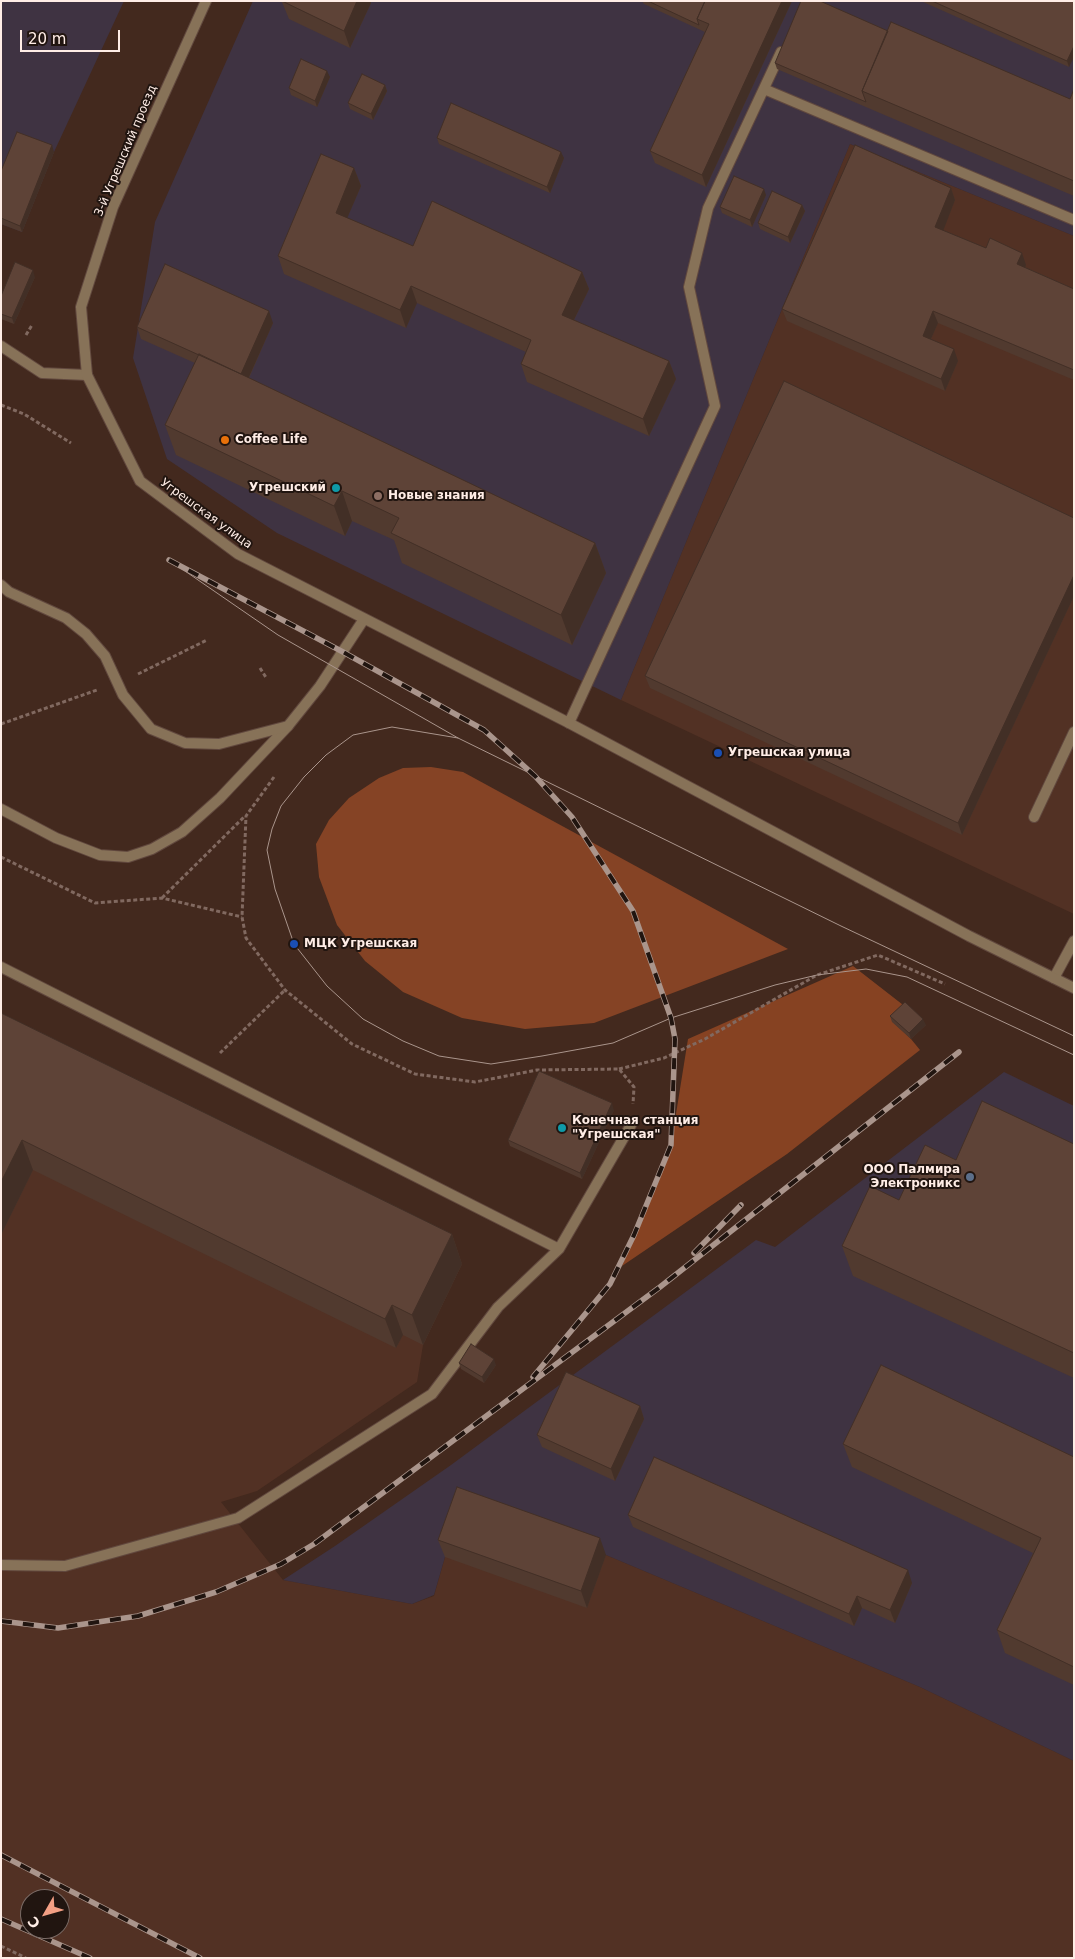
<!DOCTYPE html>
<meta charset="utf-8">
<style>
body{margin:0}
#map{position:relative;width:1075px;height:1959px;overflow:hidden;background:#43291e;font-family:"DejaVu Sans",sans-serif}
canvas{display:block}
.frame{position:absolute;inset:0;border:2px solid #ffede6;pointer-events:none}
.north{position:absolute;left:20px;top:1889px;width:50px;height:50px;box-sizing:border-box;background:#211510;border:1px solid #7a6b66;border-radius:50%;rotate:232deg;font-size:14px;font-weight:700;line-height:20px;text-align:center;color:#ffede6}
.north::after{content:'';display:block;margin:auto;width:18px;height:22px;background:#f39f84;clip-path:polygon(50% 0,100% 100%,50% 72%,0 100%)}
.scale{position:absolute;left:20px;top:30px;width:100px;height:22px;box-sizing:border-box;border:2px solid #ffede6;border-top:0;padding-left:6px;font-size:15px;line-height:18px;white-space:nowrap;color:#ffede6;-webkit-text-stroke:4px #211510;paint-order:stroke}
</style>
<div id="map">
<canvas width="1075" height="1959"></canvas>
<div class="frame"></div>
<div class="north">С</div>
<div class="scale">20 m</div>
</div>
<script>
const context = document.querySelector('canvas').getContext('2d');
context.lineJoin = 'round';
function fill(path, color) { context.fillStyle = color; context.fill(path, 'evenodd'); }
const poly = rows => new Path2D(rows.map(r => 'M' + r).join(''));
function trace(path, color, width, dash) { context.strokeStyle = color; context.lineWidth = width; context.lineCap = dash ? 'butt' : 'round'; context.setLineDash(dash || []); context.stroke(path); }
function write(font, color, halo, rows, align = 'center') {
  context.font = font + ' "DejaVu Sans",sans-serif'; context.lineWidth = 4; context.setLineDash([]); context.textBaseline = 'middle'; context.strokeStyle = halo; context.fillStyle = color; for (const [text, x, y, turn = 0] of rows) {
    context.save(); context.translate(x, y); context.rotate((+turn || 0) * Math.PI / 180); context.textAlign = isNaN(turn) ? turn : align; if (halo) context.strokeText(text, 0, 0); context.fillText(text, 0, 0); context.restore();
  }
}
fill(poly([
 [850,144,1074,236,1074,914,621,700],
 [1,1038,462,1264,423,1345,417,1382,257,1491,221,1502,283,1580,412,1604,434,1596,445,1557,463,1504,606,1555,920,1687,1074,1761,1074,1958,1,1958],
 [30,1899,60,1899,60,1929,30,1929]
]), '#523124');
fill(poly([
 [1,1,124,1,54,152,22,232,1,224],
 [253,1,1074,1,1074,236,850,144,621,700,277,533,167,459,133,358,155,222],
 [1004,1072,1074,1106,1074,1761,920,1687,606,1555,464,1504,445,1557,434,1595,412,1604,283,1580,335,1546,451,1465,756,1240,775,1247]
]), '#3f3342');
fill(poly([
 [431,767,463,772,788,949,594,1023,525,1029,462,1018,403,992,365,961,337,925,319,877,316,844,329,820,349,798,379,778,403,768]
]), '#854325');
fill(poly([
 [853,966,907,1008,893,1022,911,1039,920,1050,787,1154,622,1266,671,1145,688,1039]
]), '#864222');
const service = poly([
 [764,89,1074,220],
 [1,346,42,373,87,375],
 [569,723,715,406,689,287,708,208,781,52],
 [1,809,56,838,100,855,128,857,152,849,182,832,220,798,288,726],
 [1034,817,1074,732],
 [1,967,559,1249],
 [1054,978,1074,941],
 [1,1565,65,1566,238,1518,432,1394,498,1307,559,1249,631,1125]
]);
const minor = poly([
 [1,585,9,592,66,618,86,634,105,656,123,695,151,729,185,743,219,744,288,726,320,686,364,619]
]);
const tertiary = poly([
 [206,1,113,207,81,307,87,375,140,481,238,554,569,723,969,936,1074,988]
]);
trace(service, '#61483e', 12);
trace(minor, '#61483e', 12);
trace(tertiary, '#61483e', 12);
trace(poly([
 [26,335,32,325],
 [1,405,24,414,71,443],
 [260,668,267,679],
 [138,674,207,640],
 [1,724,97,690],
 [274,777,246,816,242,917,246,938,285,990,352,1044,415,1074,475,1082,537,1070,619,1069,634,1087,633,1104],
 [1,857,95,903,162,898,242,917],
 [162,898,245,816],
 [220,1053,285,990],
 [619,1069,664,1058,705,1039,817,975,878,955,945,984],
 [1,1946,26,1958]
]), '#816960', 3, [4, 2.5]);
trace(service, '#877258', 10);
trace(minor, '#877258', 10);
trace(tertiary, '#877258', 10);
trace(poly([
 [169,560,278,635,458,738,841,926,1074,1036],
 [458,738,392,727,353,735,326,755,304,777,281,806,272,829,267,850,275,889,294,944,327,986,363,1019,403,1041,439,1056,491,1064,542,1056,613,1043,671,1018,775,985,817,975,866,969,907,977,1074,1055]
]), '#aa958c', 1);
const rail = poly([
 [169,560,343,652,484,730,535,776,572,817,633,911,671,1018,675,1039,671,1145,634,1235,610,1284,533,1377],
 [694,1253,741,1205],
 [1,1621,58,1628,138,1616,216,1592,281,1564,314,1544,660,1287,959,1052],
 [1,1855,200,1958],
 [1,1919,90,1958]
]);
trace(rail, '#aa958c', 5.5);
trace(rail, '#211510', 4, [11]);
fill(poly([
 [642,1,792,1,706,187,655,163,650,151,705,32,644,4],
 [921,1,1074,1,1069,67],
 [282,2,371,3,350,48,289,19],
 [888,31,1070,99,1074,89,1074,196,777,69,775,63],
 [330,77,317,107,291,95,289,88],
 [385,85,387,91,373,120,350,109,348,103],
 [437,138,564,158,550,193,439,144],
 [54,152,22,232,1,224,1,171],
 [354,168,361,186,347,218,413,246,582,272,589,289,574,320,669,361,676,379,649,436,527,382,521,364,526,352,417,303,406,328,284,274,278,256],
 [951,188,955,200,943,230,1026,265,1025,267,1074,289,1074,380,938,323,931,339,958,361,945,391,787,321,782,309],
 [766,195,752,227,722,213,720,207],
 [802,205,805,211,790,243,760,229,758,223],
 [35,277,14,324,1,319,1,296],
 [273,323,249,378,595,543,606,573,572,645,402,563,394,540,352,521,345,536,176,455,165,425,195,363,141,339,137,327],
 [1074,518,1074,596,962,835,650,688,645,676],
 [1,1013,452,1234,462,1264,423,1345,403,1335,396,1348,33,1170,1,1235],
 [890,1016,926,1025,911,1039,892,1022],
 [614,1110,582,1179,510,1146,508,1140],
 [1074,1144,1074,1378,853,1276,842,1246,899,1200,956,1160],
 [459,1363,496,1365,484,1383,461,1369],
 [640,1406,644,1419,615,1481,542,1447,537,1435],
 [843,1444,1074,1457,1074,1685,1005,1653,997,1630,1033,1553,852,1467],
 [628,1515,912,1583,895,1623,862,1608,854,1626,633,1527],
 [438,1540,606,1555,587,1608,445,1557]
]), '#513a2f');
fill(poly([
 [357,1,371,1,371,3,350,48,344,31],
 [782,1,792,1,706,187,702,175],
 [1074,46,1074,57,1069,67,1067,61],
 [327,71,330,77,317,107,315,101],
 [385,85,387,91,373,120,371,114],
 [52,145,54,152,22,232,20,226],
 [561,152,564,158,550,193,547,187],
 [354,168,361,186,342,230,336,213],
 [951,188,955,200,940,239,935,227],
 [764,189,766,195,752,227,750,220],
 [802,205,805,211,790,243,788,237],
 [1022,253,1026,265,1022,276,1017,264],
 [33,270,35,277,14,324,12,318],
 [582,272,589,289,568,332,562,315],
 [411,286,417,303,406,328,400,310],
 [269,311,273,323,245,386,241,374],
 [933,311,938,323,927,348,923,336],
 [954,349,958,361,945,391,941,379],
 [669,361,676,379,649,436,643,419],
 [342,491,352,521,345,536,334,506],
 [595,543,606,573,572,645,561,615],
 [1074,575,1074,596,962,835,958,823],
 [923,1019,926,1025,911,1039,909,1033],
 [612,1103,614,1110,582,1179,580,1173],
 [22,1140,33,1170,1,1235,1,1182],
 [452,1234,462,1264,423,1345,412,1315],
 [392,1305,403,1335,396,1348,385,1319],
 [494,1359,496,1365,484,1383,482,1377],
 [640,1406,644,1419,615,1481,611,1469],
 [600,1538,606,1555,587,1608,581,1591],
 [908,1570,912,1583,895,1623,890,1610],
 [857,1596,862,1608,854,1626,849,1614]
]), '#422f26');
const building = poly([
 [282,1,357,1,344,31,282,1],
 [648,1,705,1,697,19,699,25,648,1],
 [705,1,782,1,702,175,650,151,709,24,697,19,705,1],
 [801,1,820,1,888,31,862,91,866,102,775,63,801,1],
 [932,1,1074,1,1074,46,1067,61,932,1],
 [891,22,1070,99,1074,89,1074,181,862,91,891,22],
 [301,59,327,71,315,101,289,88,301,59],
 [362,74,385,85,371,114,348,103,362,74],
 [451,103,561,152,547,187,437,138,451,103],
 [17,132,52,145,20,226,1,218,1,171,17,132],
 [855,145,951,188,935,227,986,248,990,238,1022,253,1017,264,1074,289,1074,370,933,311,923,336,954,349,941,379,782,309,855,145],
 [321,154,354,168,336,213,413,246,432,201,582,272,562,315,669,361,643,419,521,364,531,340,411,286,400,310,278,256,321,154],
 [734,176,764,189,750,220,720,207,734,176],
 [772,191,802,205,788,237,758,223,772,191],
 [15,262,33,270,12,318,1,314,1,296,15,262],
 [165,264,269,311,241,374,137,327,165,264],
 [199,354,595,543,561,615,391,533,399,518,342,491,334,506,165,425,199,354],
 [784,381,1074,518,1074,575,958,823,645,676,784,381],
 [905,1002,923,1019,909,1033,890,1016,905,1002],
 [1,1013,452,1234,412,1315,392,1305,385,1319,22,1140,1,1182,1,1013],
 [539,1071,612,1103,580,1173,508,1140,539,1071],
 [982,1101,1074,1144,1074,1353,842,1246,870,1186,899,1200,925,1145,956,1160,982,1101],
 [471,1344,494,1359,482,1377,459,1363,471,1344],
 [881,1365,1074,1457,1074,1667,997,1630,1041,1538,843,1444,881,1365],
 [566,1372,640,1406,611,1469,537,1435,566,1372],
 [654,1457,908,1570,890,1610,857,1596,849,1614,628,1515,654,1457],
 [457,1487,600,1538,581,1591,438,1540,457,1487]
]);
fill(building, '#5e4337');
trace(building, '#422f26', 1);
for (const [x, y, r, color] of [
 [225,440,5,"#e8710a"],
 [336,488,5,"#0f9aa8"],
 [378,496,5,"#8d6e63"],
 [718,753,5,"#1a4fb4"],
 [294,944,5,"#1a4fb4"],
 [562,1128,5,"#0f9aa8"],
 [970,1177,5,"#5c6f8a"]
]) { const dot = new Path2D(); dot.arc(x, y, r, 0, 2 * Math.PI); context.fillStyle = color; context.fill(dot); trace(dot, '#211510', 2); }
write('12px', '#ffede6', '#211510', [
 ["3-й Угрешский проезд",126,151,-67],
 ["Угрешская улица",206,514,36]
]);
write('bold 12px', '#ffede6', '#211510', [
 ["Coffee Life",235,440],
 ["Угрешский",326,488,"right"],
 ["Новые знания",388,496],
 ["Угрешская улица",728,753],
 ["МЦК Угрешская",304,944],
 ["Конечная станция",572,1121],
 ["\"Угрешская\"",572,1135],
 ["ООО Палмира",960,1170,"right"],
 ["Электроникс",960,1184,"right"]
], 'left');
</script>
